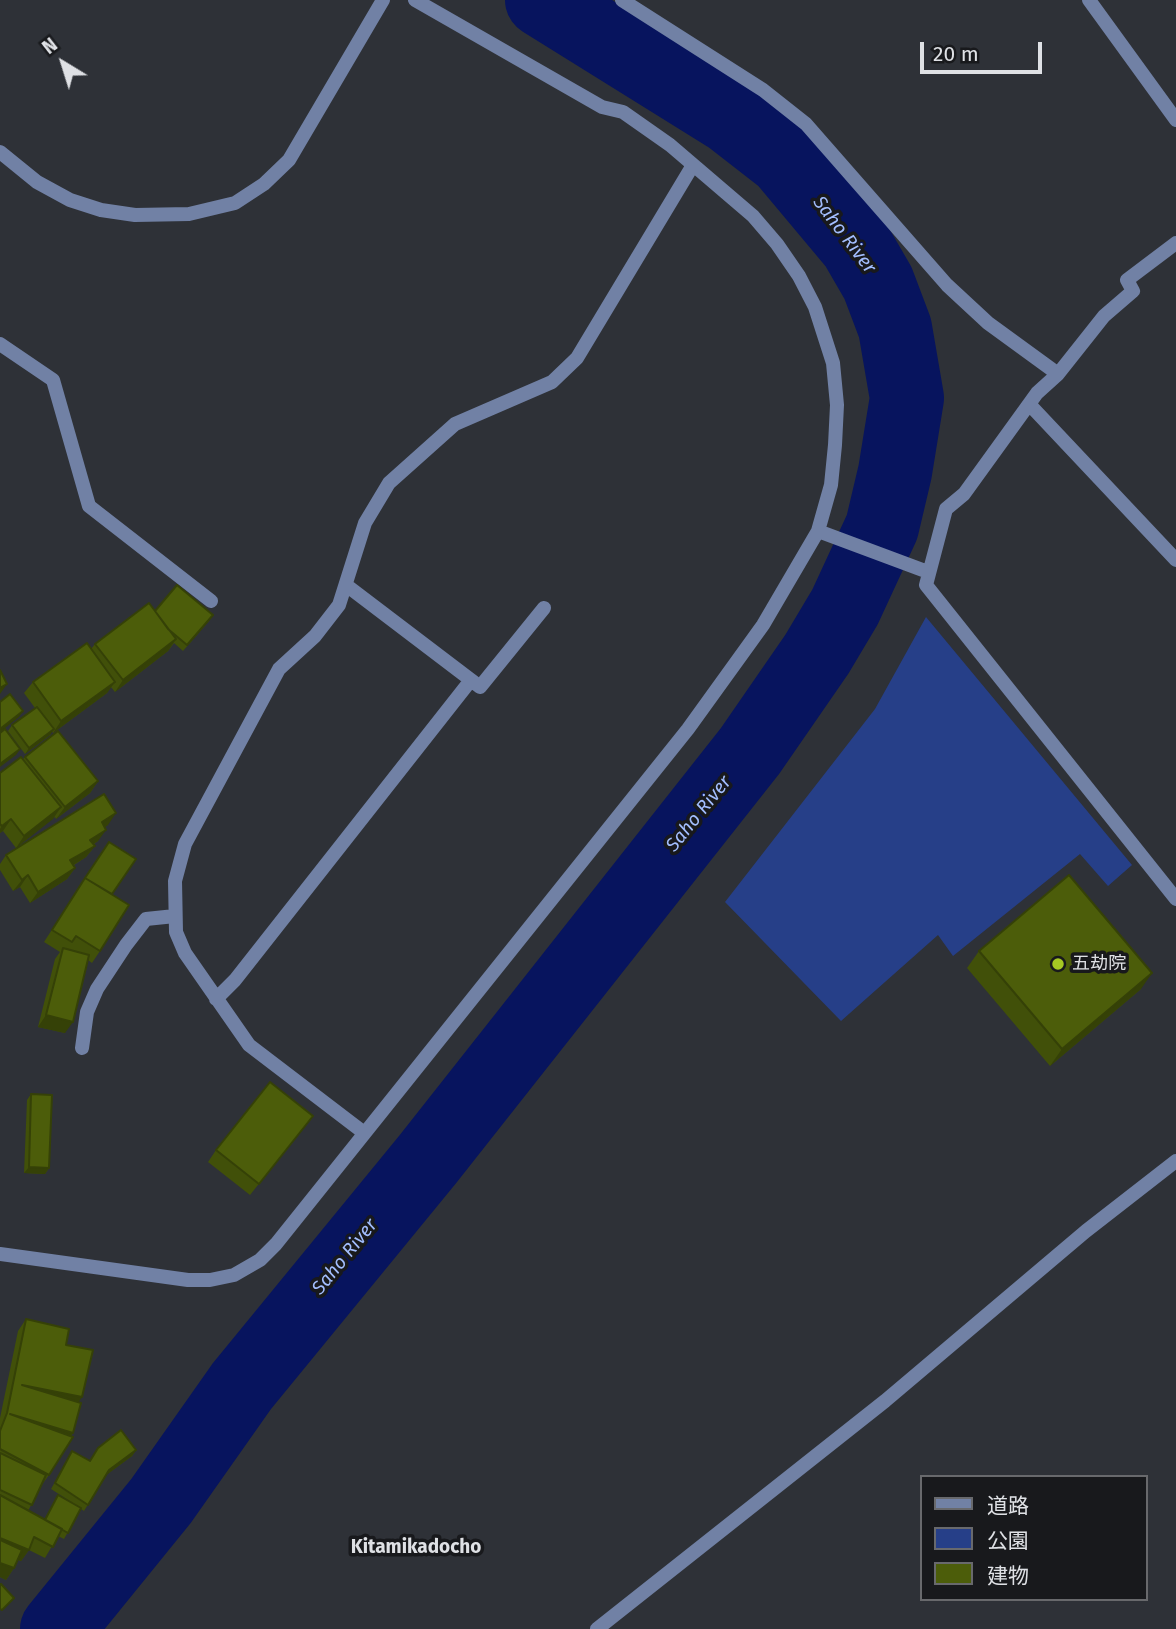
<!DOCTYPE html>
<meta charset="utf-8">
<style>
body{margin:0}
#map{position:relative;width:1176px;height:1629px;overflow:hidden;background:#2e3137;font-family:"Fira Sans","Noto Sans JP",sans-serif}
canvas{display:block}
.legend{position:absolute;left:920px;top:1475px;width:228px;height:126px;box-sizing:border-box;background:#18191c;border:2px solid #68696c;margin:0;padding:9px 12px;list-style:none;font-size:21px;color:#dfe1e5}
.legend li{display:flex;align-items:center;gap:14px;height:35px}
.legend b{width:35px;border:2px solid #68696c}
.north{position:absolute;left:28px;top:28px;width:70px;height:70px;-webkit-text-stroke:5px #18191c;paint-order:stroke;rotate:322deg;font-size:19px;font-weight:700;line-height:28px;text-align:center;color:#dfe1e5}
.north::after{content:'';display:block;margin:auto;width:24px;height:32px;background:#dfe1e5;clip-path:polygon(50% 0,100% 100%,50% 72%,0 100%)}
.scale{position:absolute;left:920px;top:42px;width:122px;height:32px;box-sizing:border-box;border:4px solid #dfe1e5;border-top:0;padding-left:9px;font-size:21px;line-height:24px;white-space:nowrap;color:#dfe1e5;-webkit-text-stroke:5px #18191c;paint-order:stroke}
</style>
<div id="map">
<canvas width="1176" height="1629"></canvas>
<ul class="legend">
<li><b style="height:9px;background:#7181a5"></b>道路</li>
<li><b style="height:19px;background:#263f88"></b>公園</li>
<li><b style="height:19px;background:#4c5d0a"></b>建物</li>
</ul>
<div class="north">N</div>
<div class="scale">20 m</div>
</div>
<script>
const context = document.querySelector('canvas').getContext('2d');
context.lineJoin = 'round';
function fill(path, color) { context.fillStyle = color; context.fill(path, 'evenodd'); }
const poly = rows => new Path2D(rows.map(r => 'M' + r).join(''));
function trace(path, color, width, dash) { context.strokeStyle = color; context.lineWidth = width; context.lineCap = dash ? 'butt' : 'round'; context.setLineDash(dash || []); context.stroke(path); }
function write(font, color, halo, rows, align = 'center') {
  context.font = font + ' "Fira Sans","Noto Sans JP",sans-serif'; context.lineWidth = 7; context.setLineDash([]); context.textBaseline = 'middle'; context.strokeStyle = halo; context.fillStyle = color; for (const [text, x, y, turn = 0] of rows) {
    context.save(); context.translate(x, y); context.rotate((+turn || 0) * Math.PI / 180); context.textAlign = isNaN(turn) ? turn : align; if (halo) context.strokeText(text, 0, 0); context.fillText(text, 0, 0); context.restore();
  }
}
fill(poly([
 [926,617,1132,865,1108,886,1080,854,953,956,938,935,841,1021,725,902,875,709]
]), '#263f88');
trace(poly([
 [57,1629,161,1501,242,1386,428,1159,750,751,817,654,845,607,882,527,895,472,907,398,895,328,878,283,856,245,784,159,730,117,542,0]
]), '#07145e', 74);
trace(poly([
 [0,344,53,380,89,506,211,601]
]), '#7181a5', 14);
trace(poly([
 [622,0,763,90,806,124,947,285,988,323,1058,374],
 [1089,0,1176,120],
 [0,152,37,182,70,200,101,210,135,215,189,214,235,203,264,184,289,160,383,0],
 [1176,243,1127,280,1133,291,1104,316,1058,374,1037,393,964,494,946,509,926,585,1176,899],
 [1030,405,1176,560],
 [818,531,928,572],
 [471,680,480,687,544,608],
 [216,999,235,980,471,680,346,585],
 [82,1048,87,1012,97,989,126,945,146,919,175,916],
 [363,1132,249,1045,185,953,176,932,175,881,185,844,279,669,315,636,339,605,365,523,389,483,455,424,552,382,577,358,693,165],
 [0,1254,188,1280,210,1280,234,1275,260,1260,276,1244,688,729,763,625,818,531,831,485,835,445,837,405,833,363,815,307,799,276,777,244,753,216,670,145,623,112,602,107,415,0],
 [597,1629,885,1401,1086,1231,1176,1161]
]), '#7181a5', 14);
fill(poly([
 [155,611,209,621,183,651,174,643,168,651,115,692,111,687,107,693,53,733,52,731,50,735,25,754,8,731,12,725,35,708,24,693,33,682,91,649,95,644],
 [25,757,98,781,90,793,56,819,55,817,16,848,3,831,0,833,0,773,23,759],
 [108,825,105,827,98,841,94,844,95,846,86,857,74,865,75,868,67,879,30,903,20,887,13,891,0,870,0,864,6,855],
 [85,878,112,894,100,951,92,963,88,960,65,1033,38,1027,55,959,60,952,44,942],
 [979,951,1141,989,1050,1066,967,968],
 [31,1094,49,1168,45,1174,24,1173,27,1100],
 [313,1116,250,1195,208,1162,216,1150],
 [26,1319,66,1345,79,1402,73,1433,49,1475,41,1486,28,1511,44,1520,58,1495,73,1503,51,1489,72,1451,90,1461,98,1448,136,1450,132,1456,106,1475,84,1511,81,1509,64,1539,58,1536,45,1558,29,1550,21,1561,18,1560,14,1568,6,1580,0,1577,0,1418,18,1331]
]), '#415009');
fill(poly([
 [176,639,168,651,115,692,123,680],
 [115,682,107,693,53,733,61,721],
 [7,684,0,694,0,688],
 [23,711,19,717,0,732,0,729],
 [54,729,50,735,25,754,29,748],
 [20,749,16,755,0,767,0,764],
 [98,781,90,793,56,819,65,807],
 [61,807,53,819,16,848,24,836],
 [116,813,108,825,94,834,102,822],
 [11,819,3,831,0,833,0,829,2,826],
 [106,830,98,841,82,851,90,840],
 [95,846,86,857,62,872,70,860],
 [75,868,67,879,30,903,38,892],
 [28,875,20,887,13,891,22,880],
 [1152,973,1141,989,1050,1066,1062,1049],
 [46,1015,73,1022,65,1033,38,1027],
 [29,1167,49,1168,45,1174,24,1173],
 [22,1385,82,1397,74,1409],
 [10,1414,73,1433,64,1445],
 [136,1450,132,1456,105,1476,109,1470],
 [0,1538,29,1550,21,1561,0,1553],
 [0,1563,14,1568,6,1580,0,1577]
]), '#354107');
const building = poly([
 [177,585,213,615,187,645,168,629,155,611,177,585],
 [149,603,176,639,123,680,95,644,149,603],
 [87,643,115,682,61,721,33,682,87,643],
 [0,670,7,684,0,688,0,670],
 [10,694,23,711,0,729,0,702,10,694],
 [37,707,54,729,29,748,12,725,37,707],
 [5,729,20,749,0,764,0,733,5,729],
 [58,731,98,781,65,807,25,757,58,731],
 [21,757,61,807,24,836,11,819,2,826,0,824,0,773,21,757],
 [104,794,116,813,102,822,106,830,90,840,95,846,70,860,75,868,38,892,28,875,22,880,6,855,104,794],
 [109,842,136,859,112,894,85,878,109,842],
 [1069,875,1152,973,1062,1049,979,951,1069,875],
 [85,878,129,905,100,951,76,936,72,942,52,930,85,878],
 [63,948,89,955,73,1022,46,1015,63,948],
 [270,1082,313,1116,259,1184,216,1150,270,1082],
 [31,1094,52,1095,49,1168,29,1167,31,1094],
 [26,1319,69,1329,66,1345,93,1350,82,1397,22,1385,81,1403,73,1433,10,1414,73,1437,49,1475,0,1449,0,1431,7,1413,26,1319],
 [121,1430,136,1450,109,1470,88,1505,55,1483,72,1451,90,1461,98,1448,121,1430],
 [0,1453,46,1475,32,1505,0,1490,0,1453],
 [0,1495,62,1529,53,1547,34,1537,29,1550,0,1538,0,1495],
 [58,1495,81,1508,68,1533,45,1520,58,1495],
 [0,1540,22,1550,14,1568,0,1563,0,1564,0,1540],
 [1,1584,14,1598,2,1610,0,1609,0,1585,1,1584]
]);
fill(building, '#4c5d0a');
trace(building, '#354107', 2);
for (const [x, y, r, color] of [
 [1058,964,7,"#a5c823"]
]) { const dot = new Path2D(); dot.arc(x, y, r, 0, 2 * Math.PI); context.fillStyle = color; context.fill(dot); trace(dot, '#18191c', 2.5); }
write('18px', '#dfe1e5', '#18191c', [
 ["五劫院",1072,964]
], 'left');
write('italic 19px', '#a2bdfd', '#18191c', [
 ["Saho River",844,235,53],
 ["Saho River",699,814,-51],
 ["Saho River",345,1257,-51]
]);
write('bold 19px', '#dfe1e5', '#18191c', [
 ["Kitamikadocho",416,1548]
]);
</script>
